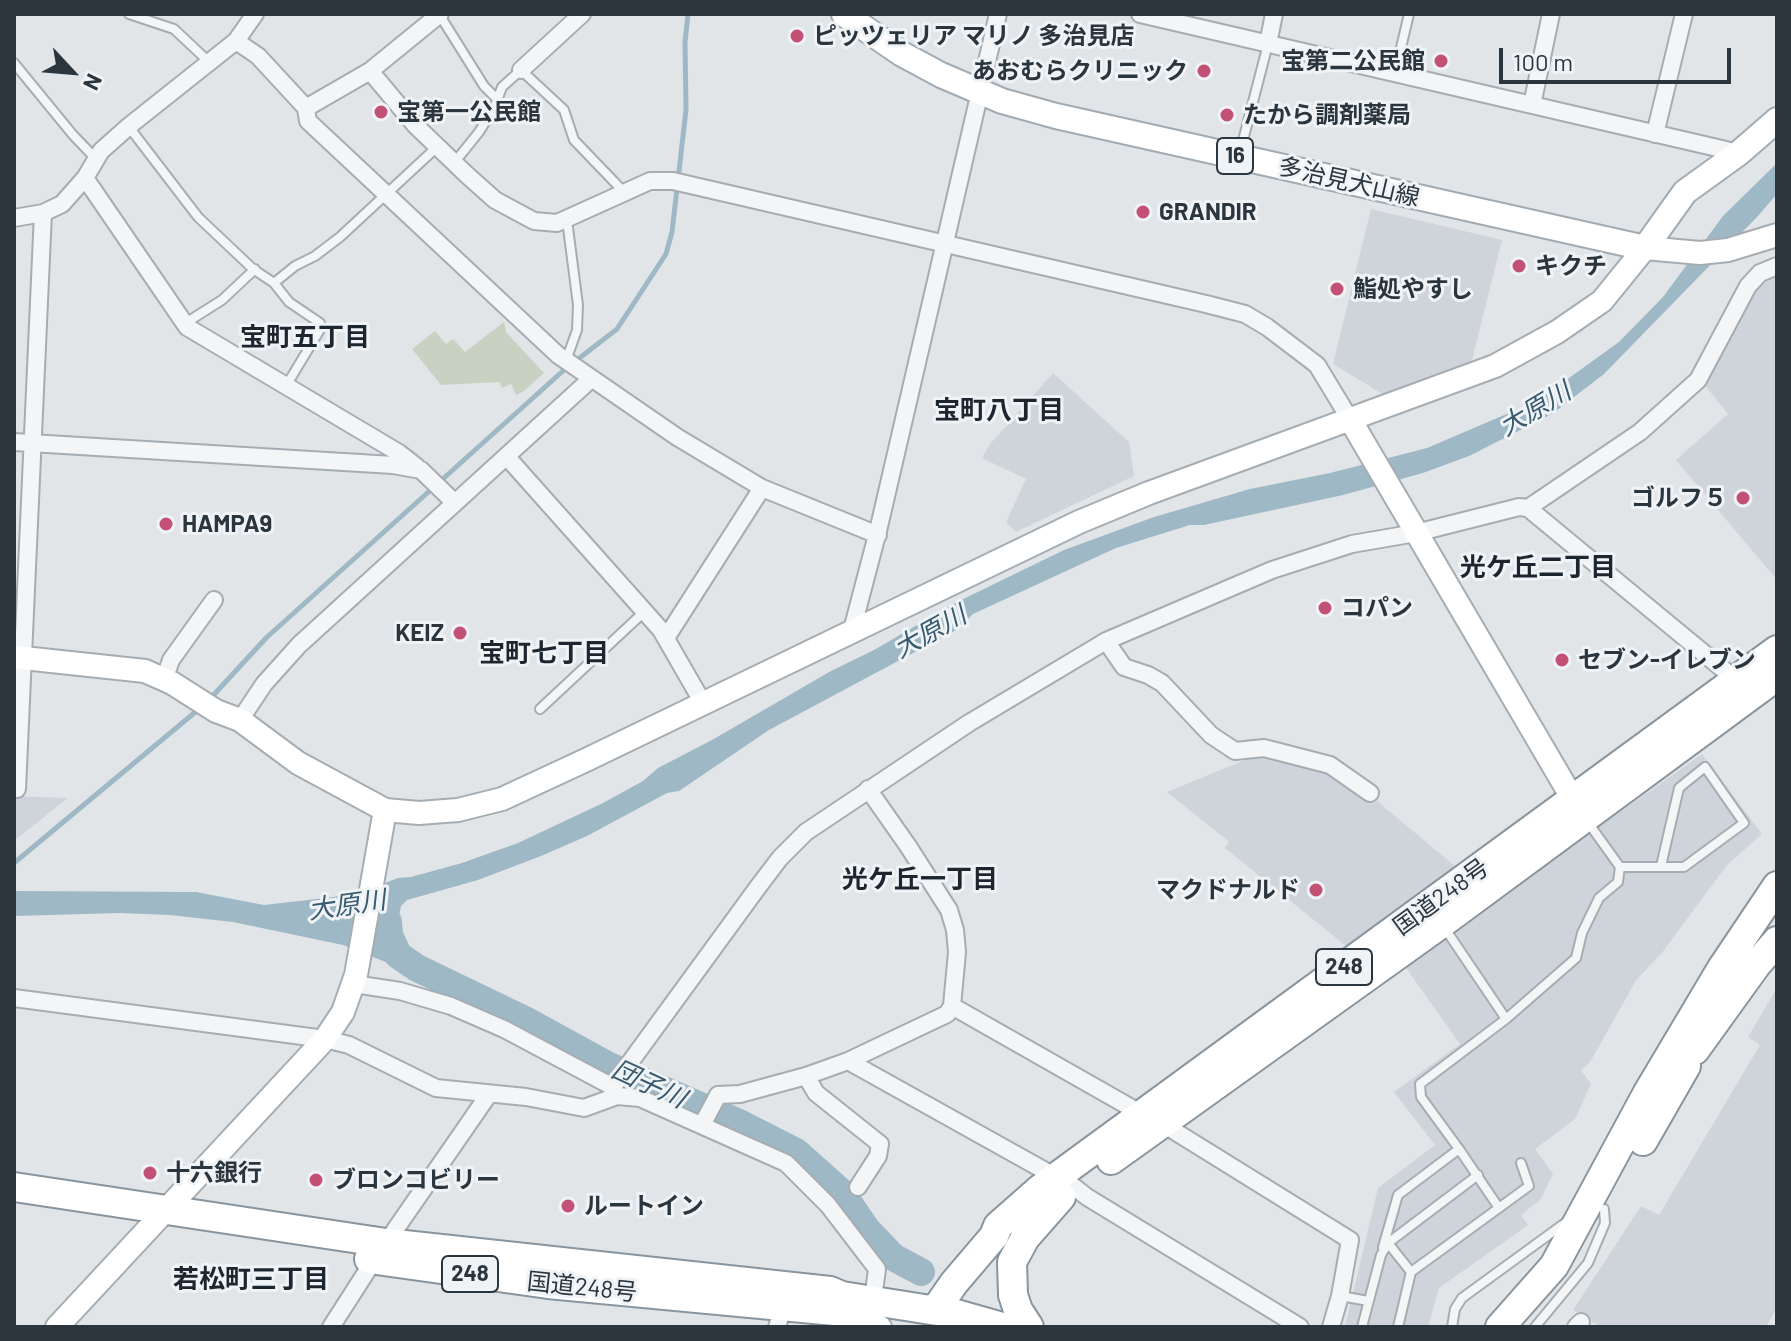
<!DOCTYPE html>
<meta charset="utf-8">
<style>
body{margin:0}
#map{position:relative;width:1791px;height:1341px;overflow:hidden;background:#e1e5e8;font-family:Barlow,sans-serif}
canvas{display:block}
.frame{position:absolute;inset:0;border:16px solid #2a353e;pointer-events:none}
.north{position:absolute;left:32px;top:32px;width:80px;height:80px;-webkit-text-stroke:6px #f0f3f6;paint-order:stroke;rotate:116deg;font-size:22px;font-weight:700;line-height:32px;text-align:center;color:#2a353e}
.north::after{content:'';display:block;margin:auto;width:28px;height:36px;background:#2a353e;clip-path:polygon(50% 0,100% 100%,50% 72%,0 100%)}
.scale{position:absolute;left:1499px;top:48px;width:232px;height:36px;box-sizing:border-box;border:4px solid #2a353e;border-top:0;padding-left:10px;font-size:24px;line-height:28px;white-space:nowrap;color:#2a353e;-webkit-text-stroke:6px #f0f3f6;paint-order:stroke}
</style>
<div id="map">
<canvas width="1791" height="1341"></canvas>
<div class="frame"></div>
<div class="north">N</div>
<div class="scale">100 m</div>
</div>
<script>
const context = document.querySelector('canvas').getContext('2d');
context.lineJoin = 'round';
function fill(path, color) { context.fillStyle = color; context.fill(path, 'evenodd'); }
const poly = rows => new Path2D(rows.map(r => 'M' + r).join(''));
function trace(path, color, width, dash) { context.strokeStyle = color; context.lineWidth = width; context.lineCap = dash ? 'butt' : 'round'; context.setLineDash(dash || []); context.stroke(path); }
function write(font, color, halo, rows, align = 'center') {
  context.font = font + ' Barlow,"Noto Sans JP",sans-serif'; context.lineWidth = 6; context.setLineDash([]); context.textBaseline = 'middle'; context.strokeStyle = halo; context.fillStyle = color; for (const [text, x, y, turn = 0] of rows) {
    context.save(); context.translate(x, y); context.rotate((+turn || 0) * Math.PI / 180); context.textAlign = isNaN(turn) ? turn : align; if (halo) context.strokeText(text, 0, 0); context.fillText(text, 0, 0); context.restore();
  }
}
fill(poly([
 [1371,209,1502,240,1471,364,1386,396,1333,364],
 [1777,276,1777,580,1676,460,1728,414,1704,384,1758,286],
 [1053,373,1129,442,1134,476,1016,532,1006,522,1026,479,982,458,990,444],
 [1281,753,1333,772,1377,801,1455,866,1346,946,1225,848,1229,842,1167,792,1250,758],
 [1702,754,1762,834,1727,865,1661,954,1637,979,1590,1062,1581,1070,1591,1084,1575,1119,1535,1149,1553,1174,1541,1199,1521,1215,1528,1225,1439,1288,1428,1327,1345,1327,1378,1188,1435,1145,1394,1092,1460,1044,1404,965],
 [14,796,68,798,14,841],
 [1777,988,1777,1308,1766,1327,1601,1327,1573,1310,1641,1206,1659,1215,1760,1045,1748,1037]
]), '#cfd4da');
fill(poly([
 [504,322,506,332,544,373,524,391,516,395,511,384,502,388,499,382,441,385,412,349,435,331,446,344,453,339,465,352]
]), '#c9d1c2');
fill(poly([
 [1777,163,1777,194,1757,217,1604,374,1552,414,1469,456,1423,473,1343,495,1204,525,1190,525,1116,548,973,614,956,630,769,730,679,791,667,793,587,836,541,856,478,880,407,900,401,906,399,916,399,935,406,946,393,965,343,945,233,922,170,915,120,913,14,916,14,891,196,892,264,905,334,897,364,891,398,878,411,877,462,863,518,843,603,803,643,781,658,768,712,740,831,671,874,650,953,604,1064,550,1154,517,1250,489,1330,473,1427,448,1537,401,1619,342,1663,297,1723,216]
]), '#9fb8c5');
trace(poly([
 [209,700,266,638,564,370,617,329,666,254,672,232,686,110,685,42,688,14],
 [14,863,199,709]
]), '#9fb8c5', 5);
trace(poly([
 [388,922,389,935,398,955,417,968,525,1020,607,1065,737,1122,796,1152,842,1193,867,1230,893,1257,921,1272]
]), '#9fb8c5', 28);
const lane = poly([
 [129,14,174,29,209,62],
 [439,14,484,86,497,99],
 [14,63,73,135,96,159],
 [1395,73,1409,14],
 [129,127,198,217,253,269,274,283,289,302,320,323,321,328,286,386],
 [1240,152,1268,44],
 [454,163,479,132,495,106,502,87,521,70,564,110,574,140,624,192],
 [567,220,578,305,577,330,568,355],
 [274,283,295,266,315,256,340,237,437,147],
 [184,324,222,300,255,269],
 [540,709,644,612],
 [1620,867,1684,867,1744,823,1705,767,1679,788,1661,866],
 [1444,927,1506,1019],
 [1499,1208,1459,1149,1421,1097,1420,1084,1506,1019,1576,958,1582,933,1599,898,1618,882,1620,867,1587,821],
 [1388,1243,1411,1272],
 [1383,1247,1398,1195,1459,1149],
 [1341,1296,1368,1301],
 [1362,1327,1381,1255,1388,1243,1478,1175],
 [1398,1327,1411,1272,1529,1186,1521,1163],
 [1452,1327,1455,1309,1462,1298,1565,1223],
 [1535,1327,1588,1263,1605,1223,1604,1209]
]);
const street = poly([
 [1140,14,1739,153],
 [236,41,258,56,306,108,308,121,558,355,677,437,762,488,878,535],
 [1268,44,1274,14],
 [521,70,582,14],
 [370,71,416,126,467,175,495,200,534,221,557,223,650,181,673,181,1206,304,1245,314,1267,327,1317,365,1351,421],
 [1532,105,1551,14],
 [306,108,370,71,440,14],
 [1655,134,1684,14],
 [85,178,187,327,399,453,417,467],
 [43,213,62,204,85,178,101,151,129,126,236,41,255,14],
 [14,218,43,213,17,789,14,788],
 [14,442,393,465,421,470,455,503],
 [507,457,661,630,703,703],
 [1528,508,1640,432,1698,380,1748,286,1760,273,1777,266],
 [852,630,878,531,998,14],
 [666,638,762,488],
 [1106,641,1124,667,1148,675,1162,683,1211,735,1235,751,1264,748,1330,765,1370,793],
 [164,680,171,660,214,600],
 [240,720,264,684,299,645,591,379],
 [354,984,400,991,451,1006,504,1029,613,1087],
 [14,998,325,1039,349,1045,436,1088,526,1097,584,1108,617,1096,613,1087,631,1061,758,887,780,858,806,832,969,723,1106,641,1272,570,1352,544,1416,533,1519,507,1528,508,1735,679],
 [952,1006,1142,1114],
 [848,1061,1056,1177],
 [806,1076,816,1093,880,1144,878,1156,858,1187],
 [617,1096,640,1098,786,1163,828,1205,877,1269,874,1292],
 [1163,1124,1350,1240,1340,1296,1331,1327],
 [702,1125,718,1095,740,1094,806,1076,848,1061,947,1014,952,1006,957,952,955,930,949,910,908,846,868,789],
 [1073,1186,1087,1197,1300,1327],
 [386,1243,489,1094],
 [331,1327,374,1260],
 [777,1327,783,1307],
 [1576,1327,1581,1322]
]);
const secondary = poly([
 [1351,421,1581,813],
 [14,657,145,671,172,683,216,711,240,720,298,763,385,810,419,813,458,810,502,799,586,760,1079,522,1149,493,1495,366,1557,332,1602,301,1645,248,1700,253,1728,250,1777,235],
 [849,1313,880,1327],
 [57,1327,325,1039,343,1012,356,975,385,810]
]);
const primary = poly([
 [844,14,902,54,941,75,1002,101,1056,116,1645,248,1685,192,1739,153,1777,120]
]);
const highway = poly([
 [1695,1050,1757,964,1777,941],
 [1643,1141,1686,1066],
 [1111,1160,1442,923,1777,676],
 [14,1187,386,1243,830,1291,842,1296,956,1314,1002,1327],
 [369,1259,548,1284,856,1313],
 [936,1309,954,1283,994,1236,998,1226,1040,1189,1777,650],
 [1029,1327,1018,1310,1013,1295,1012,1262,1025,1238,1061,1197],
 [1500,1327,1554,1266,1647,1094,1722,968,1777,886]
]);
trace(lane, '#a6adb2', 12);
trace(street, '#a6adb2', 20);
trace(secondary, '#a6adb2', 26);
trace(primary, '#a1abb3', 28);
trace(highway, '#89959e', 32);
trace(lane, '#f3f5f7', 8);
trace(street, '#f3f5f7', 16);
trace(secondary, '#fff', 22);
trace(primary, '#fff', 24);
trace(highway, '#fff', 28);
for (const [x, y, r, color] of [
 [797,36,8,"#c35075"],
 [1441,61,8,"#c35075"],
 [1204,71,8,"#c35075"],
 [381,112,8,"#c35075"],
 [1227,115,8,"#c35075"],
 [1143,212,8,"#c35075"],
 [1519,266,8,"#c35075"],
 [1337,289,8,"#c35075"],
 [1743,498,8,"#c35075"],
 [166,524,8,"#c35075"],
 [1325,608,8,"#c35075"],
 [460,633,8,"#c35075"],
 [1562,660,8,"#c35075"],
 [1316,890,8,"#c35075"],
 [150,1173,8,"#c35075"],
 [316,1180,8,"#c35075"],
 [568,1206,8,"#c35075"]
]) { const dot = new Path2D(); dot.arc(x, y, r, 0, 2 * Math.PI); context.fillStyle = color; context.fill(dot); trace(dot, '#f0f3f6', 3); }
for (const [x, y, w] of [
 [1235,156,36],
 [1344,967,56],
 [470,1274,56]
]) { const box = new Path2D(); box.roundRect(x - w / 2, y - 18, w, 36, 6); context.fillStyle = '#f0f3f6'; context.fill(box); trace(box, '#2a353e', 2); }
write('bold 22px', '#2a353e', null, [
 ["16",1235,156],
 ["248",1344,967],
 ["248",470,1274]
]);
write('bold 24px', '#2a353e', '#f0f3f6', [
 ["ピッツェリア マリノ 多治見店",813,36],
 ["宝第二公民館",1425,61,"right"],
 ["あおむらクリニック",1188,71,"right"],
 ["宝第一公民館",397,112],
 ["たから調剤薬局",1243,115],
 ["GRANDIR",1159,212],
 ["キクチ",1535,266],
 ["鮨処やすし",1353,289],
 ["ゴルフ５",1727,498,"right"],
 ["HAMPA9",182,524],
 ["コパン",1341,608],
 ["KEIZ",444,633,"right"],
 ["セブン-イレブン",1578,660],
 ["マクドナルド",1300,890,"right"],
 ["十六銀行",166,1173],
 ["ブロンコビリー",332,1180],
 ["ルートイン",584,1206]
], 'left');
write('24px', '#2a353e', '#f0f3f6', [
 ["多治見犬山線",1349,182,13],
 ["国道248号",1441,897,-36],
 ["国道248号",582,1287,6]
]);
write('bold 26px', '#1d262f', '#f0f3f6', [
 ["宝町五丁目",305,337],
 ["宝町八丁目",999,410],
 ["光ケ丘二丁目",1538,567],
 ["宝町七丁目",544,653],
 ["光ケ丘一丁目",920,879],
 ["若松町三丁目",251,1279]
]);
write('italic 26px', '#385a6f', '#f0f3f6', [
 ["大原川",1535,409,-31],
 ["大原川",930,632,-29],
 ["大原川",347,905,-8],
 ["団子川",649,1084,25]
]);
</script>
